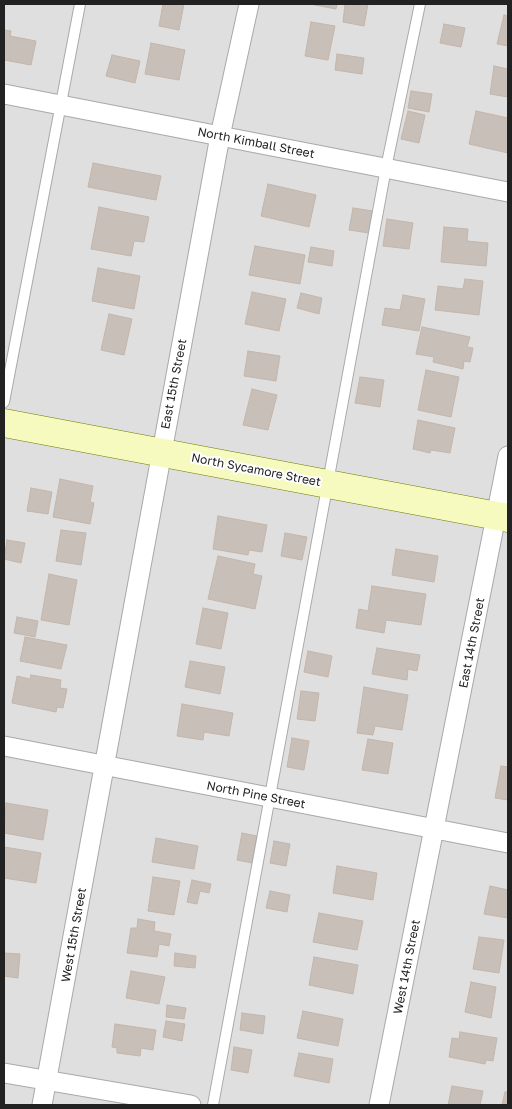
<!DOCTYPE html>
<style>
body{margin:0}
#map{position:relative;width:512px;height:1109px;overflow:hidden;background:#f2efe9;font-family:"Golos Text",sans-serif}
canvas{display:block}
.frame{position:absolute;inset:0;border:5px solid #222;pointer-events:none}
</style>
<div id="map">
<canvas width="512" height="1109"></canvas>
<div class="frame"></div>
</div>
<script>
const context = document.querySelector('canvas').getContext('2d');
context.lineJoin = 'round';
function fill(path, color) { context.fillStyle = color; context.fill(path, 'evenodd'); }
const poly = rows => new Path2D(rows.map(r => 'M' + r).join(''));
function trace(path, color, width, dash) { context.strokeStyle = color; context.lineWidth = width; context.lineCap = dash ? 'butt' : 'round'; context.setLineDash(dash || []); context.stroke(path); }
function write(font, color, halo, rows, align = 'center') {
  context.font = font + ' "Golos Text",sans-serif'; context.lineWidth = 4; context.setLineDash([]); context.textBaseline = 'middle'; context.strokeStyle = halo; context.fillStyle = color; for (const [text, x, y, turn = 0] of rows) {
    context.save(); context.translate(x, y); context.rotate((+turn || 0) * Math.PI / 180); context.textAlign = isNaN(turn) ? turn : align; if (halo) context.strokeText(text, 0, 0); context.fillText(text, 0, 0); context.restore();
  }
}
fill(poly([
 [4,4,508,4,508,1105,4,1105]
]), '#e0dfdf');
const building = poly([
 [163,4,184,4,179,30,159,26,163,4],
 [310,4,337,4,336,9,310,4],
 [345,4,368,4,364,26,343,22,345,4],
 [504,15,508,16,508,46,497,44,504,15],
 [311,22,335,26,328,60,305,56,311,22],
 [444,24,465,28,461,47,440,43,444,24],
 [4,30,11,31,10,36,36,41,31,65,4,60,4,30],
 [151,43,185,50,179,80,145,74,151,43],
 [337,54,364,58,362,74,335,70,337,54],
 [112,55,140,61,135,83,106,76,112,55],
 [494,66,508,69,508,97,490,94,494,66],
 [411,91,432,94,429,112,408,108,411,91],
 [408,111,425,115,419,143,401,139,408,111],
 [476,111,508,118,508,153,469,144,476,111],
 [93,163,161,176,156,200,88,187,93,163],
 [268,184,316,195,309,227,261,216,268,184],
 [99,207,149,217,144,242,134,241,131,256,91,249,99,207],
 [353,208,373,211,369,233,349,230,353,208],
 [387,219,413,223,409,249,383,246,387,219],
 [444,227,468,229,467,241,488,243,486,266,441,262,444,227],
 [255,246,305,255,300,284,249,275,255,246],
 [311,247,334,251,332,266,308,262,311,247],
 [98,268,140,276,134,309,92,301,98,268],
 [465,279,483,281,479,315,435,310,438,286,463,289,465,279],
 [252,292,286,299,279,331,245,324,252,292],
 [301,293,322,298,319,314,297,308,301,293],
 [403,295,425,299,419,331,382,325,385,308,400,310,403,295],
 [109,314,132,319,124,355,101,350,109,314],
 [422,327,470,337,467,347,473,348,470,362,464,361,463,369,433,362,434,357,416,354,422,327],
 [248,351,280,356,276,381,244,376,248,351],
 [426,370,459,377,451,417,418,410,426,370],
 [360,377,384,380,380,407,355,403,360,377],
 [252,389,277,395,268,430,243,425,252,389],
 [418,420,455,428,450,453,431,450,430,453,413,449,418,420],
 [60,479,93,486,90,502,94,503,90,524,53,517,60,479],
 [31,488,52,492,48,514,27,511,31,488],
 [218,516,267,525,262,552,249,550,248,555,213,549,218,516],
 [61,530,86,533,81,565,56,561,61,530],
 [285,533,307,537,302,560,281,556,285,533],
 [7,540,25,543,21,563,4,559,7,540],
 [396,549,438,556,434,582,392,575,396,549],
 [218,556,255,564,253,574,262,576,255,609,208,599,218,556],
 [49,574,77,580,69,625,41,620,49,574],
 [372,586,426,594,421,625,386,620,384,633,356,628,359,609,368,611,372,586],
 [203,608,228,613,221,649,196,644,203,608],
 [17,617,38,621,35,637,14,633,17,617],
 [25,637,67,645,61,669,20,661,25,637],
 [377,648,420,655,417,671,408,669,407,680,372,674,377,648],
 [308,651,332,656,328,677,304,672,308,651],
 [190,661,225,667,220,694,185,687,190,661],
 [31,675,61,680,60,688,67,689,63,708,57,707,56,712,12,703,17,676,30,679,31,675],
 [364,687,408,695,402,730,375,726,373,735,357,733,364,687],
 [301,691,319,693,315,721,297,719,301,691],
 [182,704,233,713,229,736,204,732,203,740,177,736,182,704],
 [292,738,309,741,304,770,287,767,292,738],
 [368,739,393,743,388,774,362,770,368,739],
 [501,766,508,767,508,800,495,798,501,766],
 [6,803,48,810,43,840,4,833,6,803],
 [242,833,257,836,252,863,237,860,242,833],
 [156,838,198,846,194,869,152,862,156,838],
 [274,841,290,844,286,866,270,863,274,841],
 [4,847,41,853,36,883,4,878,4,847],
 [337,866,377,873,373,900,333,893,337,866],
 [153,877,180,881,174,915,148,911,153,877],
 [192,880,211,884,209,893,200,891,197,904,187,902,192,880],
 [490,886,508,890,508,918,484,914,490,886],
 [270,891,290,895,287,912,266,908,270,891],
 [319,913,363,921,357,950,313,942,319,913],
 [138,919,155,922,154,931,171,934,169,946,159,944,157,957,127,953,131,928,137,928,138,919],
 [479,937,504,940,499,973,473,969,479,937],
 [4,953,20,954,18,978,4,976,4,953],
 [175,953,196,956,195,968,174,966,175,953],
 [314,957,358,965,353,994,309,985,314,957],
 [131,971,165,977,159,1004,126,998,131,971],
 [471,982,496,987,491,1018,465,1012,471,982],
 [167,1005,186,1008,184,1019,166,1017,167,1005],
 [303,1011,343,1019,338,1046,297,1038,303,1011],
 [242,1013,265,1016,263,1034,240,1030,242,1013],
 [166,1021,185,1024,182,1041,163,1037,166,1021],
 [115,1024,156,1030,153,1050,141,1048,140,1056,117,1053,117,1048,112,1047,115,1024],
 [460,1032,497,1038,493,1061,486,1060,485,1064,449,1057,452,1038,459,1039,460,1032],
 [234,1047,252,1050,248,1073,231,1070,234,1047],
 [299,1053,333,1059,329,1083,294,1076,299,1053],
 [452,1086,483,1091,480,1105,448,1105,452,1086],
 [505,1092,508,1092,508,1105,502,1105,505,1092]
]);
fill(building, '#c7bfb8');
trace(building, '#c4b6ab', 1);
const service = poly([
 [4,402,80,4],
 [213,1105,386,168,420,4]
]);
const minor = poly([
 [4,94,508,192],
 [4,746,508,843],
 [4,1073,191,1105],
 [42,1105,220,136,249,4],
 [379,1105,508,456]
]);
const secondary = poly([
 [4,423,508,518]
]);
trace(service, '#a9a9a9', 12);
trace(minor, '#a9a9a9', 21);
trace(secondary, '#707d05', 29);
trace(service, '#fff', 10);
trace(minor, '#fff', 19);
trace(secondary, '#f7fabf', 28);
write('12px', '#222', '#fff', [
 ["North Kimball Street",256,143,11],
 ["East 15th Street",174,384,-79],
 ["North Sycamore Street",256,470,11],
 ["East 14th Street",472,643,-79],
 ["North Pine Street",256,795,11],
 ["West 15th Street",74,935,-80],
 ["West 14th Street",407,967,-79]
]);
</script>
